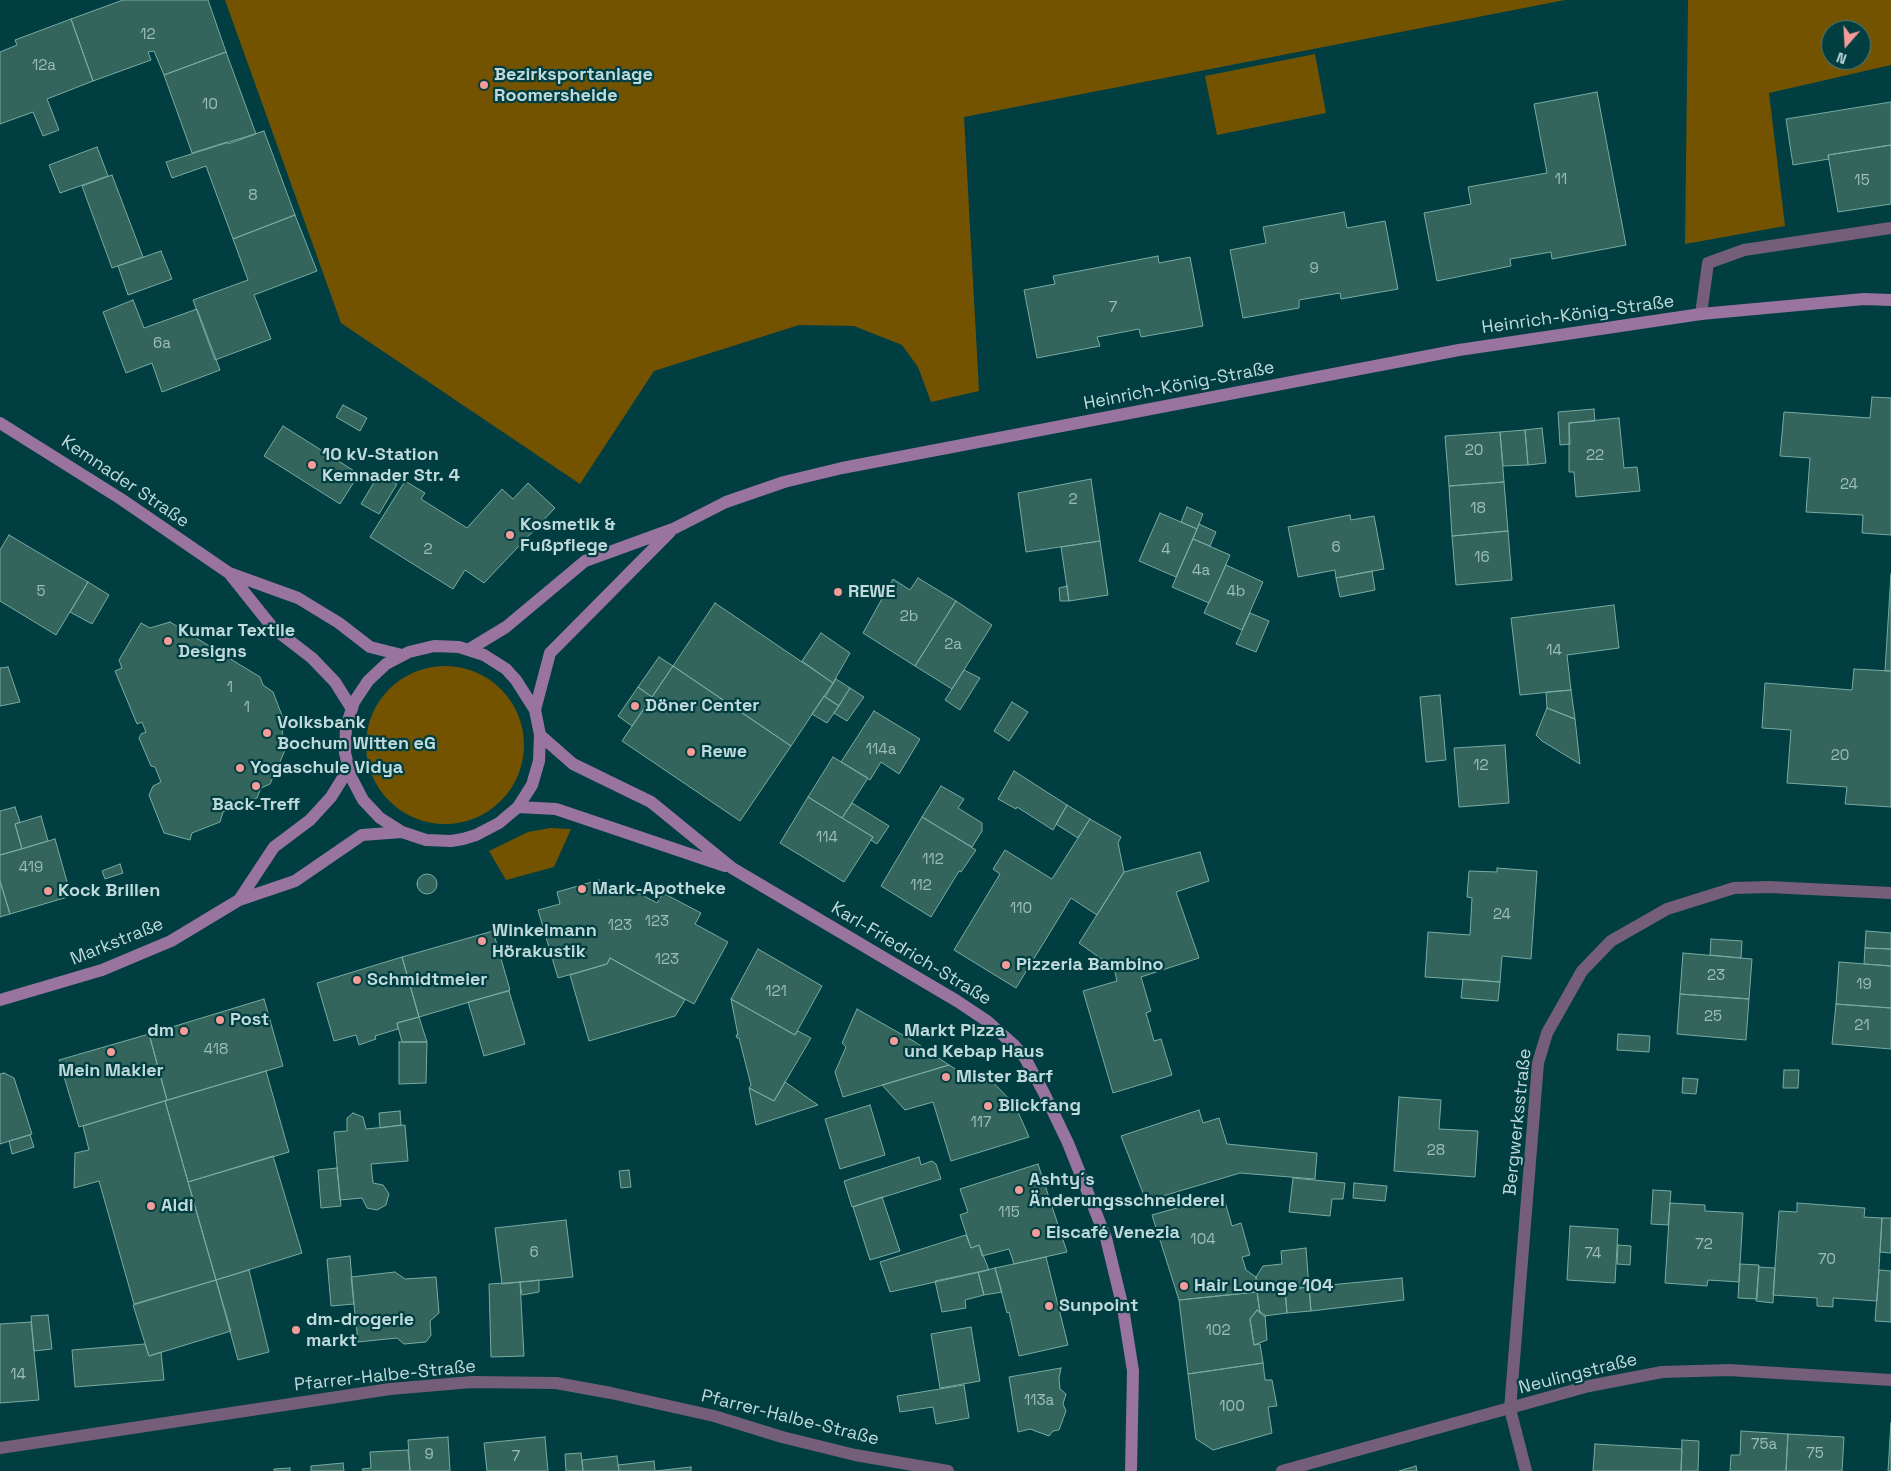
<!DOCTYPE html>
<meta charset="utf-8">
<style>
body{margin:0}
#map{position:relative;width:1891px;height:1471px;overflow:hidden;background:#003e42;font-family:"Space Grotesk",sans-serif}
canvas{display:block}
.north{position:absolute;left:1821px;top:20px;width:50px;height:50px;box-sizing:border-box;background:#003e42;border:1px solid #4d7c80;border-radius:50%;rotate:199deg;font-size:14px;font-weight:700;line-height:20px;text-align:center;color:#c0dadc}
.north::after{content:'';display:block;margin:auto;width:18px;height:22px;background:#f59b98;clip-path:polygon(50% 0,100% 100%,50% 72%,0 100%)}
</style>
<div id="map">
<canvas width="1891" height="1471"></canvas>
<div class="north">N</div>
</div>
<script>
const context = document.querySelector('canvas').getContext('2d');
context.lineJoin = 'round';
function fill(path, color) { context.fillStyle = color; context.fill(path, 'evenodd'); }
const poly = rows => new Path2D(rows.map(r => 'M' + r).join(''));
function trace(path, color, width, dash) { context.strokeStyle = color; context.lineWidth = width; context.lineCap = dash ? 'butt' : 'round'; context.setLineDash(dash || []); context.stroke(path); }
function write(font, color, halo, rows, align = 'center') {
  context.font = font + ' "Space Grotesk",sans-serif'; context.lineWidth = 4.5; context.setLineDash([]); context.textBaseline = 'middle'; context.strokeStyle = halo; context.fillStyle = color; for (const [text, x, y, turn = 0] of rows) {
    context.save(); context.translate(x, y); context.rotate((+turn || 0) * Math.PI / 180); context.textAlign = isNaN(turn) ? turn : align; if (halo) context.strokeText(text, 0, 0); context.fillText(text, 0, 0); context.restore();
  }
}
fill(poly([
 [225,0,1565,0,964,117,979,391,931,402,918,367,902,345,854,326,799,325,654,371,580,484,341,323],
 [1688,0,1891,0,1891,65,1769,93,1785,226,1685,244],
 [1831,30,1861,30,1861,60,1831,60],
 [1315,54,1326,113,1217,135,1205,76],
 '366 745a79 79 0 1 1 158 0a79 79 0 1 1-158 0Z',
 [550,828,571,829,554,867,506,880,489,851,528,832]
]), '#745300');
const building = poly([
 [123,0,208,0,226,52,164,75,154,51,148,52,151,60,93,81,71,19,123,0],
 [71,19,93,81,47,99,59,130,43,136,33,112,0,124,0,52,17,45,15,40,71,19],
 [226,52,256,134,228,144,227,142,192,153,164,75,226,52],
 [1597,92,1626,245,1552,259,1551,252,1510,259,1511,266,1437,281,1424,213,1471,204,1468,187,1547,173,1534,104,1597,92],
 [1891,102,1891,145,1828,155,1829,159,1793,165,1786,119,1891,102],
 [264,131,295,215,233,239,206,166,172,178,166,162,264,131],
 [1891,145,1891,204,1838,212,1828,155,1891,145],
 [97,147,108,176,60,193,49,165,97,147],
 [112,175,143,257,112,268,82,186,112,175],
 [1344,212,1347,228,1385,221,1398,289,1341,299,1340,293,1299,300,1299,308,1243,318,1230,250,1266,243,1263,227,1344,212],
 [295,215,317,271,254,295,271,339,215,360,193,300,248,280,233,239,295,215],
 [161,251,172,279,128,295,118,266,161,251],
 [1158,256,1159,263,1190,257,1203,326,1141,337,1139,329,1097,337,1100,346,1037,358,1024,290,1055,284,1053,276,1158,256],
 [133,300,144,328,197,309,220,370,162,392,152,363,126,373,103,312,133,300],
 [1872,397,1891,398,1891,535,1862,533,1863,515,1806,512,1810,458,1780,456,1784,412,1870,418,1872,397],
 [343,405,367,418,360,431,336,417,343,405],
 [1594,409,1595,421,1569,423,1570,444,1560,445,1558,412,1594,409],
 [1619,418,1624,468,1637,467,1640,491,1576,497,1574,472,1569,472,1569,423,1619,418],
 [283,426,359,474,340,504,264,456,283,426],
 [1542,428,1546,463,1528,465,1525,430,1542,428],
 [1525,430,1528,465,1503,466,1500,432,1525,430],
 [1500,432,1504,482,1449,486,1445,436,1500,432],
 [379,474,397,484,379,514,361,504,379,474],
 [1091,479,1100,541,1026,552,1018,493,1091,479],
 [405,481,425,493,421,499,467,528,502,489,513,499,528,483,555,508,484,583,465,570,453,589,370,537,405,481],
 [1504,482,1508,531,1452,536,1449,486,1504,482],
 [1187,507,1203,514,1197,529,1181,522,1187,507],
 [1160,513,1197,529,1176,577,1139,561,1160,513],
 [1350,515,1351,520,1374,516,1384,569,1336,578,1335,570,1298,577,1288,527,1350,515],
 [1199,524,1216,532,1210,546,1193,539,1199,524],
 [1508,531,1512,580,1456,585,1452,536,1508,531],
 [9,535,88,582,56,635,0,601,0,550,9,535],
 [1193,539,1230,555,1209,603,1172,587,1193,539],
 [1100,541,1108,595,1069,601,1061,547,1100,541],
 [1226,565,1263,582,1242,630,1204,613,1226,565],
 [1372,571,1375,590,1340,597,1336,578,1372,571],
 [1891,574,1891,671,1885,671,1891,574],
 [918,578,956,601,915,666,863,633,893,579,910,590,918,578],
 [88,582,109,595,92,624,70,612,88,582],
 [1067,586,1069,601,1060,601,1059,588,1067,586],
 [956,601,992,625,952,689,915,666,956,601],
 [715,603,833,683,791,746,673,666,715,603],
 [1614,605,1619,648,1567,655,1571,690,1520,695,1511,618,1614,605],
 [1250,613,1269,621,1256,652,1236,644,1250,613],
 [170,622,260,677,263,685,273,692,286,726,282,732,287,746,270,784,261,788,257,798,223,812,220,822,192,833,190,840,164,833,149,795,153,786,161,782,155,767,151,766,139,738,141,734,146,732,142,722,137,724,115,671,122,668,119,660,141,623,150,628,170,622],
 [821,633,850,653,833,683,802,661,821,633],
 [659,657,673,666,652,697,638,687,659,657],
 [673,666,791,746,740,821,622,741,673,666],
 [8,667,20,702,0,706,0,668,8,667],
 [1854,669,1891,671,1891,807,1845,804,1847,787,1787,783,1791,730,1762,728,1765,683,1852,690,1854,669],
 [964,670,980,678,960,710,945,700,964,670],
 [836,679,850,688,839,706,825,697,836,679],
 [638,687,652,697,632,726,618,716,638,687],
 [850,688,864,697,847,721,834,713,850,688],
 [1571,690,1575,719,1547,708,1546,692,1571,690],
 [1440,695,1446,760,1426,762,1420,697,1440,695],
 [824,696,839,706,827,723,812,714,824,696],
 [1012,702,1028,712,1009,741,994,731,1012,702],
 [1547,708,1575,719,1580,764,1542,741,1536,735,1547,708],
 [874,711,920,739,899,774,881,762,870,780,841,762,874,711],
 [1505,745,1509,803,1459,807,1454,748,1505,745],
 [833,757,868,778,842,818,808,797,833,757],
 [1014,771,1067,805,1053,830,1017,807,1016,809,998,799,1014,771],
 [941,786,964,799,958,808,982,823,982,831,972,847,922,817,941,786],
 [808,797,873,837,844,882,780,843,808,797],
 [852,803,889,826,877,844,871,840,873,837,842,818,852,803],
 [1067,805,1090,819,1078,838,1056,824,1067,805],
 [15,807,20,822,15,824,22,849,0,855,0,811,15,807],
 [41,816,48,841,22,849,15,824,41,816],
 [922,817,976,850,961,872,959,871,931,917,881,886,922,817],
 [1090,819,1121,837,1118,843,1124,872,1097,915,1071,898,1016,988,954,950,1000,874,993,869,1005,850,1052,879,1090,819],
 [55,839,71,896,10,914,0,881,0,855,55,839],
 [1200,852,1209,881,1176,892,1199,958,1141,977,1151,1011,1146,1013,1154,1041,1161,1039,1172,1075,1113,1093,1083,991,1117,981,1114,968,1079,943,1124,872,1200,852],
 [120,864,123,873,105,879,102,871,120,864],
 [1497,868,1537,871,1531,959,1502,956,1500,982,1425,977,1428,932,1470,935,1472,898,1467,897,1469,871,1497,872,1497,868],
 '417 884a10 10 0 1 1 20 0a10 10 0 1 1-20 0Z',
 [599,880,602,892,624,885,657,903,663,893,701,913,695,924,728,942,694,1004,610,958,607,964,558,978,538,910,560,904,557,892,599,880],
 [0,881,10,914,0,917,0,881],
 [493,931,510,990,419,1017,402,957,493,931],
 [1866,931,1891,933,1891,949,1865,948,1866,931],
 [1711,939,1742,941,1741,958,1710,955,1711,939],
 [1865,948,1891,949,1891,966,1864,964,1865,948],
 [758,949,822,986,795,1035,731,999,758,949],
 [1683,953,1752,959,1749,999,1680,994,1683,953],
 [402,957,419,1017,397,1023,398,1029,375,1036,376,1039,359,1045,356,1035,334,1041,317,983,402,957],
 [610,958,685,1000,675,1016,589,1041,570,975,607,964,610,958],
 [1839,962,1891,966,1891,1008,1836,1004,1839,962],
 [1463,979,1500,982,1498,1001,1461,998,1463,979],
 [509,991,525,1044,484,1056,468,1002,509,991],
 [1680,994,1749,999,1746,1040,1677,1034,1680,994],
 [264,999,283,1066,167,1100,149,1034,264,999],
 [731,999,795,1035,798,1031,811,1038,774,1101,749,1088,751,1085,739,1038,737,1038,736,1035,738,1035,731,999],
 [1836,1004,1891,1008,1891,1049,1832,1044,1836,1004],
 [857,1009,915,1042,949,1065,843,1097,835,1072,846,1047,842,1043,857,1009],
 [419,1017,427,1042,402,1042,397,1023,419,1017],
 [149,1034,167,1100,79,1127,59,1060,149,1034],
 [1618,1034,1650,1036,1649,1052,1617,1050,1618,1034],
 [399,1042,427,1042,426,1083,399,1084,399,1042],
 [949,1065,970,1078,985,1074,1015,1105,1029,1137,951,1161,933,1102,905,1110,882,1085,949,1065],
 [1784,1070,1799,1070,1798,1088,1783,1088,1784,1070],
 [266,1071,289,1152,188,1182,165,1101,266,1071],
 [4,1073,14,1078,32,1134,0,1144,0,1074,4,1073],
 [1683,1078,1698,1079,1696,1094,1682,1093,1683,1078],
 [785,1082,818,1105,756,1125,749,1088,774,1101,785,1082],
 [1399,1097,1441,1100,1439,1129,1478,1131,1475,1177,1394,1171,1399,1097],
 [165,1101,216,1280,134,1304,99,1181,74,1188,75,1153,89,1150,83,1126,165,1101],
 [870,1105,885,1155,840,1169,825,1119,870,1105],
 [1199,1110,1203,1123,1219,1118,1227,1144,1317,1153,1315,1179,1240,1173,1146,1201,1121,1136,1199,1110],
 [400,1111,401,1125,380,1128,379,1113,400,1111],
 [353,1113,363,1117,366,1129,405,1125,408,1161,371,1164,373,1183,383,1185,389,1194,386,1205,377,1210,367,1208,362,1198,340,1200,334,1132,347,1131,347,1118,353,1113],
 [30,1135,34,1147,12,1154,9,1141,30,1135],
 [273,1156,302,1253,216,1280,188,1182,273,1156],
 [919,1157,921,1165,932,1161,936,1164,941,1179,852,1207,844,1181,919,1157],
 [1038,1164,1067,1252,1014,1264,1009,1249,982,1256,979,1245,971,1248,960,1215,968,1212,960,1189,1038,1164],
 [337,1168,341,1206,321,1208,318,1170,337,1168],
 [629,1170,631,1187,621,1188,619,1171,629,1170],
 [1293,1178,1345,1183,1343,1199,1332,1199,1330,1216,1289,1212,1293,1178],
 [1354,1183,1387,1186,1385,1201,1353,1198,1354,1183],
 [1653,1190,1671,1191,1668,1225,1651,1224,1653,1190],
 [1223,1195,1232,1226,1241,1223,1250,1255,1242,1257,1246,1270,1256,1277,1257,1292,1179,1300,1152,1215,1223,1195],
 [882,1197,900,1251,870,1260,853,1207,882,1197],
 [1670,1203,1705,1205,1705,1211,1743,1213,1739,1282,1708,1280,1707,1286,1665,1283,1670,1203],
 [1797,1203,1865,1208,1864,1217,1882,1218,1877,1301,1833,1298,1833,1307,1817,1306,1817,1298,1773,1295,1779,1211,1797,1212,1797,1203],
 [1882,1218,1891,1218,1891,1253,1880,1252,1882,1218],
 [566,1220,573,1277,502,1284,495,1228,566,1220],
 [1570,1226,1618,1229,1615,1283,1567,1280,1570,1226],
 [966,1235,971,1248,979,1245,989,1270,890,1292,880,1262,966,1235],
 [1618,1245,1631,1246,1630,1265,1617,1264,1618,1245],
 [1306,1248,1309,1287,1257,1292,1256,1277,1263,1266,1282,1264,1281,1251,1306,1248],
 [350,1256,354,1304,331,1306,327,1259,350,1256],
 [1046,1257,1068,1345,1019,1356,1009,1312,1007,1313,995,1268,1046,1257],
 [1740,1264,1759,1265,1757,1299,1738,1298,1740,1264],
 [1759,1267,1775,1268,1773,1303,1756,1301,1759,1267],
 [995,1268,1002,1292,984,1295,978,1272,995,1268],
 [249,1270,269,1352,238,1360,216,1280,249,1270],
 [1879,1270,1891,1271,1891,1322,1875,1321,1879,1270],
 [395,1272,405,1279,436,1277,439,1313,430,1321,431,1335,426,1342,404,1344,397,1338,358,1342,351,1277,395,1272],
 [978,1272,984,1295,965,1300,966,1308,942,1312,935,1281,978,1272],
 [1402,1278,1404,1300,1311,1311,1309,1287,1402,1278],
 [216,1280,231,1331,149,1356,133,1305,216,1280],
 [539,1280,539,1292,522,1295,520,1282,539,1280],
 [520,1282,524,1356,491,1357,489,1284,520,1282],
 [1309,1287,1311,1311,1287,1313,1285,1290,1309,1287],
 [1285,1290,1287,1313,1264,1316,1260,1313,1257,1292,1285,1290],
 [1257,1292,1260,1313,1257,1310,1250,1319,1254,1345,1260,1344,1263,1363,1188,1374,1179,1300,1257,1292],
 [1257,1310,1265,1315,1267,1340,1254,1345,1250,1319,1257,1310],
 [48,1315,52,1349,34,1351,31,1316,48,1315],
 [31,1322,39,1400,0,1403,0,1324,31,1322],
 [971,1327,980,1381,940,1388,931,1334,971,1327],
 [145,1344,149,1356,161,1352,164,1380,75,1387,72,1350,145,1344],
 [1263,1363,1265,1380,1272,1380,1277,1406,1268,1407,1272,1433,1213,1450,1196,1439,1188,1374,1263,1363],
 [1061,1368,1059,1378,1060,1389,1066,1394,1063,1404,1066,1411,1059,1430,1053,1431,1049,1436,1030,1429,1018,1432,1009,1377,1061,1368],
 [964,1385,969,1418,936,1424,933,1407,900,1412,897,1396,964,1385],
 [1891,1423,1891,1471,1888,1471,1891,1423],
 [1741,1431,1788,1434,1786,1471,1730,1471,1731,1455,1740,1455,1741,1431],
 [1788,1434,1844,1437,1842,1471,1786,1471,1788,1434],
 [448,1437,450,1471,410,1471,408,1440,448,1437],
 [545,1437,548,1471,487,1471,484,1443,545,1437],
 [1682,1440,1699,1441,1698,1471,1681,1471,1682,1440],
 [1595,1444,1682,1449,1681,1471,1593,1471,1595,1444],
 [408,1450,410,1471,363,1471,362,1469,371,1468,370,1452,408,1450],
 [581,1453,583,1471,566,1471,565,1454,581,1453],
 [617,1456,619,1471,583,1471,582,1460,617,1456],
 [654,1461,655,1471,619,1471,618,1465,654,1461],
 [343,1463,344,1471,311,1471,311,1466,343,1463],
 [1416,1466,1417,1471,1399,1471,1416,1466],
 [691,1467,691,1471,655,1471,691,1467],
 [290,1468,290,1471,274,1471,274,1469,290,1468]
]);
fill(building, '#33655d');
trace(building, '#78aba2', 1);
trace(poly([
 [1701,314,1708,263,1744,250,1891,228],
 [0,1448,390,1389,472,1382,556,1383,611,1393,714,1416,782,1437,855,1455,948,1471],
 [1282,1471,1589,1386,1662,1372,1729,1370,1891,1380],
 [1526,1471,1510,1409,1538,1063,1547,1033,1582,971,1611,941,1667,909,1734,888,1769,887,1891,893]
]), '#755e79', 12);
trace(poly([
 [0,423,121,499,229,573,298,598,339,623,370,647,402,655],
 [229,573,273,628,312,658,335,682,352,709],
 [468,650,506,627,585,561,673,529,726,502,784,482,842,468,1459,350,1701,314,1864,299,1891,300],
 [535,710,516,680,506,669,484,655,459,647,434,646,409,652,386,664,368,681,354,702,346,727,345,753,351,777,363,800,380,818,402,832,426,840,451,841,463,839,476,835,499,823,518,807,532,785,539,761,540,735,535,710,550,653,670,532],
 [540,735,573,764,651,802,732,868,957,1001,987,1021,1015,1046,1025,1058,1044,1093,1068,1143,1106,1238,1123,1308,1133,1371,1131,1471],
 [518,807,556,809,725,866],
 [239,900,274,847,310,820,331,797,349,768],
 [0,1000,102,970,171,941,239,900,295,881,362,835,402,832]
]), '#99749e', 12);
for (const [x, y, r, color] of [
 [484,85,5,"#f59b98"],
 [312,465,5,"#f59b98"],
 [510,535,5,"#f59b98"],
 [838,592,5,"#f59b98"],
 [168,641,5,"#f59b98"],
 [635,706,5,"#f59b98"],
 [267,733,5,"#f59b98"],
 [691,752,5,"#f59b98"],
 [240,768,5,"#f59b98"],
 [256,786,5,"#f59b98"],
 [582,889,5,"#f59b98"],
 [48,891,5,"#f59b98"],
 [482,941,5,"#f59b98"],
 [1006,965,5,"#f59b98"],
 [357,980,5,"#f59b98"],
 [220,1020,5,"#f59b98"],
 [184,1031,5,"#f59b98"],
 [894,1041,5,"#f59b98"],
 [111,1052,5,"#f59b98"],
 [946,1077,5,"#f59b98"],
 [988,1106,5,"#f59b98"],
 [1019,1190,5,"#f59b98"],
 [151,1206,5,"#f59b98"],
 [1036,1233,5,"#f59b98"],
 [1184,1286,5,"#f59b98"],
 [1049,1306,5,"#f59b98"],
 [296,1330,5,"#f59b98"]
]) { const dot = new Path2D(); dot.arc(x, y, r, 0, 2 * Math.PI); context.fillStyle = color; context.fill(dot); trace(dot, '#003e42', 2); }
write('15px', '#9dbdbc', null, [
 ["12",148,35],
 ["12a",44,66],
 ["10",210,105],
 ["11",1561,180],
 ["15",1862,181],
 ["8",253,196],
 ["9",1314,269],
 ["7",1113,308],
 ["6a",162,344],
 ["20",1474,451],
 ["22",1595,456],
 ["24",1849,485],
 ["2",1073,500],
 ["18",1478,509],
 ["6",1336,548],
 ["2",428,550],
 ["4",1166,550],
 ["16",1482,558],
 ["4a",1201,571],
 ["5",41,592],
 ["4b",1236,592],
 ["2b",909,617],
 ["2a",953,645],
 ["14",1554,651],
 ["1",230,688],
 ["1",247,708],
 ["114a",881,750],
 ["20",1840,756],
 ["12",1481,766],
 ["114",827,838],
 ["112",933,860],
 ["419",31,868],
 ["112",921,886],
 ["110",1021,909],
 ["24",1502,915],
 ["123",657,922],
 ["123",620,926],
 ["123",667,960],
 ["23",1716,976],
 ["19",1864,985],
 ["121",776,992],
 ["25",1713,1017],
 ["21",1862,1026],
 ["418",216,1050],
 ["117",981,1123],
 ["28",1436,1151],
 ["115",1009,1213],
 ["104",1203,1240],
 ["72",1704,1245],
 ["6",534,1253],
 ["74",1593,1254],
 ["70",1827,1260],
 ["102",1218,1331],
 ["14",18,1375],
 ["113a",1039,1401],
 ["100",1232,1407],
 ["75a",1764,1445],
 ["75",1815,1454],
 ["9",429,1455],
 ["7",516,1457]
]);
write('bold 18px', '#c0dadc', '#003e42', [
 ["Bezirksportanlage",494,75],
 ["Roomersheide",494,96],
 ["10 kV-Station",322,455],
 ["Kemnader Str. 4",322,476],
 ["Kosmetik &",520,525],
 ["Fußpflege",520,546],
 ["REWE",848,592],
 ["Kumar Textile",178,631],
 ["Designs",178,652],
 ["Döner Center",645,706],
 ["Volksbank",277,723],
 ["Bochum Witten eG",277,744],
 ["Rewe",701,752],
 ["Yogaschule Vidya",250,768],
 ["Back-Treff",256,805,"center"],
 ["Mark-Apotheke",592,889],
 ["Kock Brillen",58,891],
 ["Winkelmann",492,931],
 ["Hörakustik",492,952],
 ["Pizzeria Bambino",1016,965],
 ["Schmidtmeier",367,980],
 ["Post",230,1020],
 ["dm",174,1031,"right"],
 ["Markt Pizza",904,1031],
 ["und Kebap Haus",904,1052],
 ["Mein Makler",111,1071,"center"],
 ["Mister Barf",956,1077],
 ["Blickfang",998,1106],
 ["Ashty´s",1029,1180],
 ["Änderungsschneiderei",1029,1201],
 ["Aldi",161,1206],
 ["Eiscafé Venezia",1046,1233],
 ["Hair Lounge 104",1194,1286],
 ["Sunpoint",1059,1306],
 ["dm-drogerie",306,1320],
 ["markt",306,1341]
], 'left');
write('18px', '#c0dadc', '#003e42', [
 ["Heinrich-König-Straße",1578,315,-8],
 ["Heinrich-König-Straße",1179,386,-11],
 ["Kemnader Straße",125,482,34],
 ["Markstraße",117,942,-22],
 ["Karl-Friedrich-Straße",911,954,31],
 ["Bergwerksstraße",1518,1122,-84],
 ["Neulingstraße",1578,1374,-14],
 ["Pfarrer-Halbe-Straße",385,1376,-6],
 ["Pfarrer-Halbe-Straße",790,1418,14]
]);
</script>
